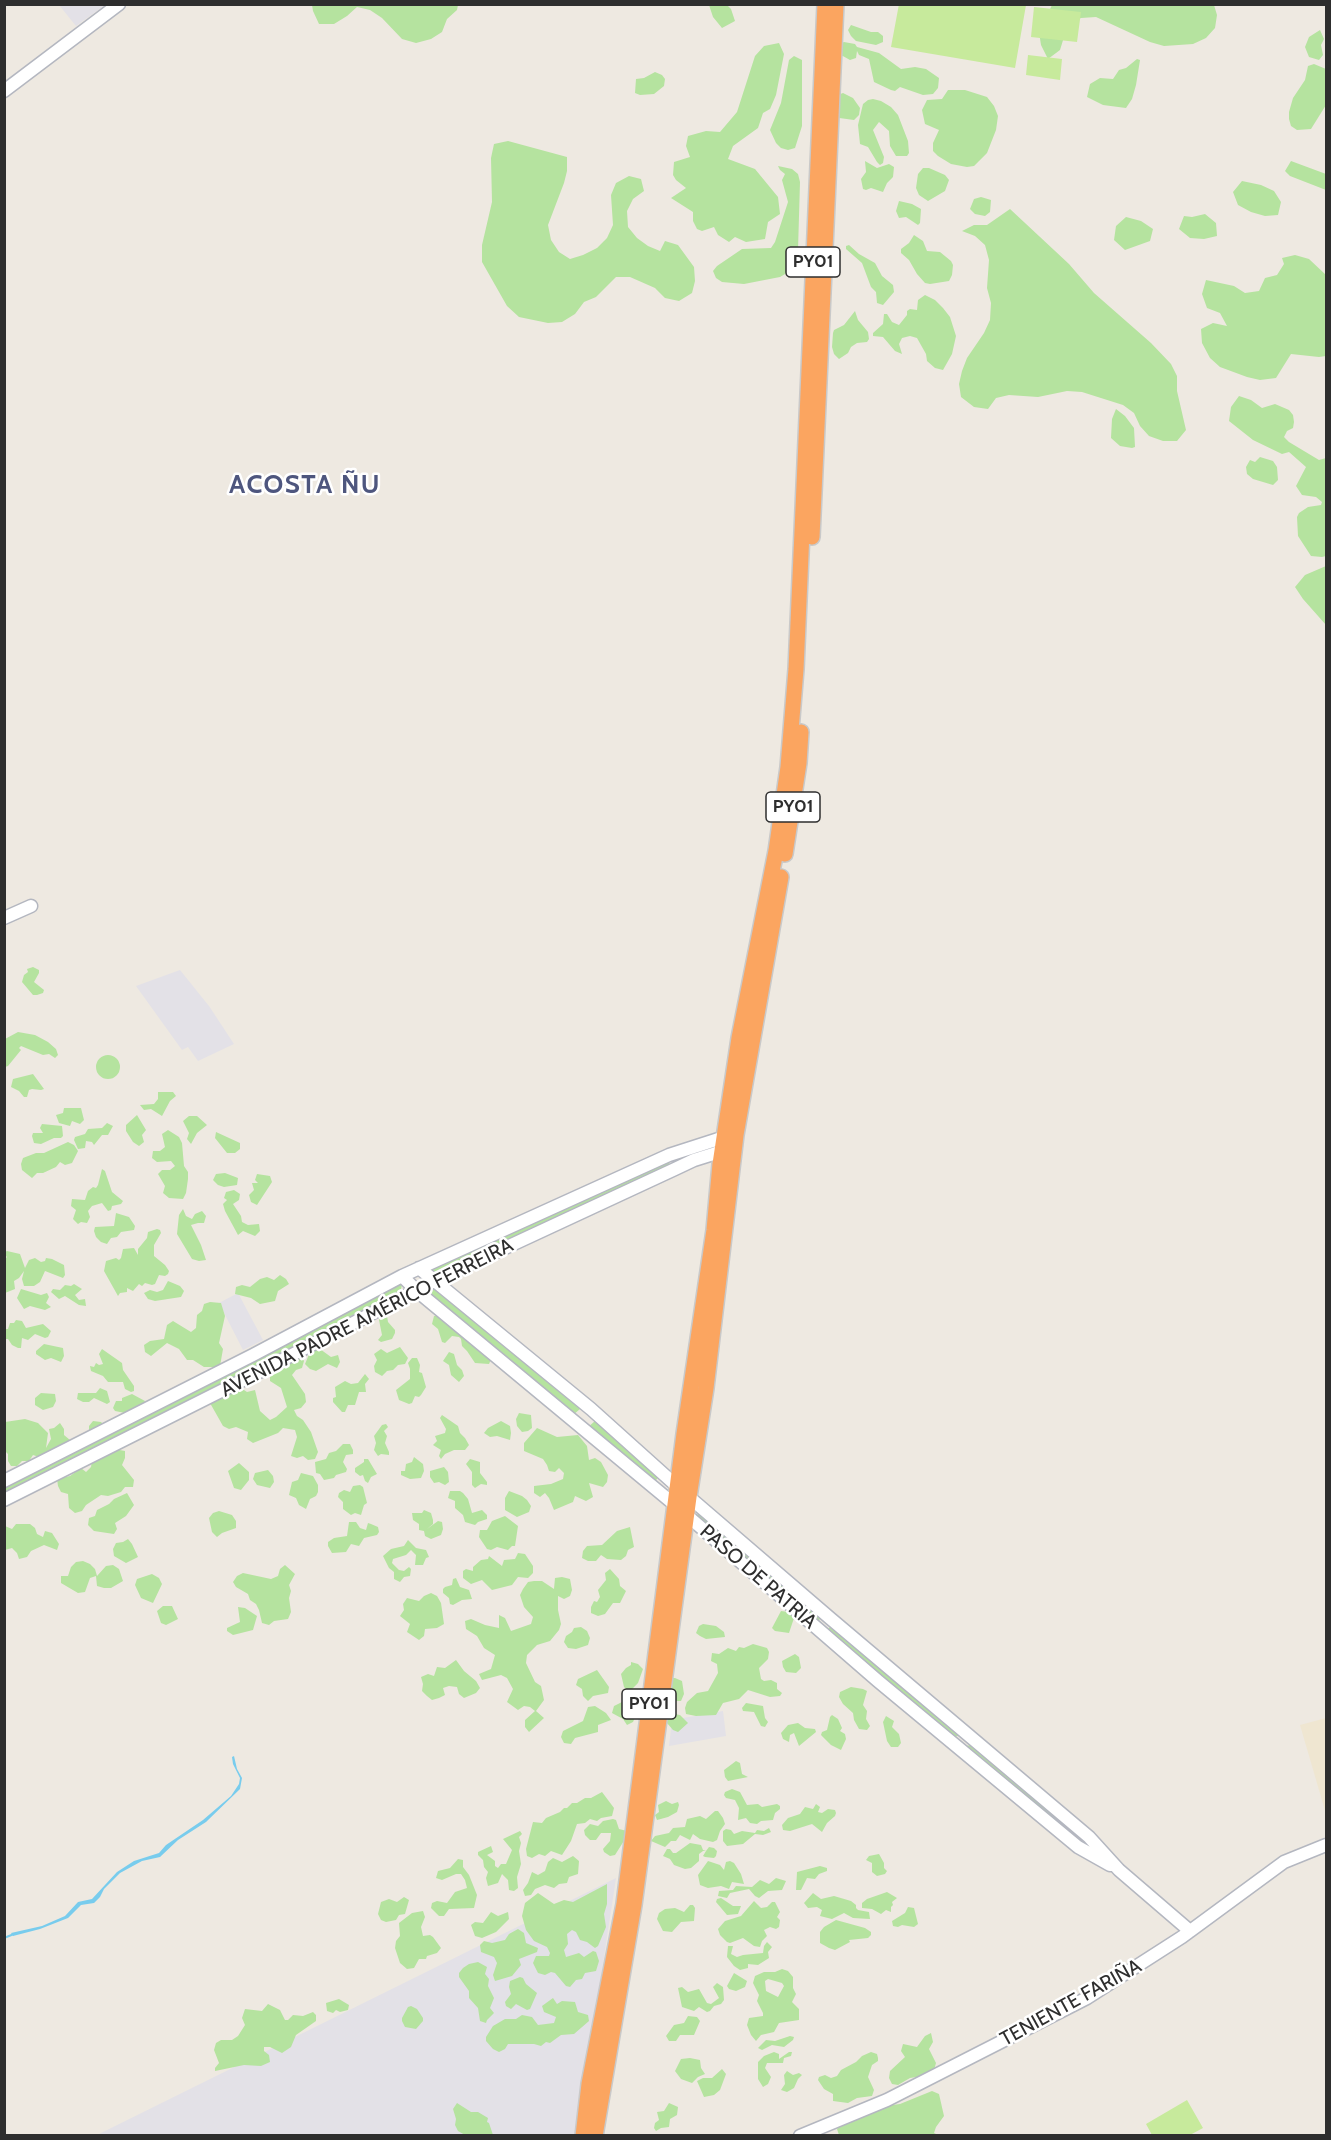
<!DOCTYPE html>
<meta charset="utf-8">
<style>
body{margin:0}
#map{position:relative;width:1331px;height:2140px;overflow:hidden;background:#eee9e1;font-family:Cabin,sans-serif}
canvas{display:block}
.frame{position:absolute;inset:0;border:6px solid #2e2e2e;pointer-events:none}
</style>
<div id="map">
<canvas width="1331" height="2140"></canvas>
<div class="frame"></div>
</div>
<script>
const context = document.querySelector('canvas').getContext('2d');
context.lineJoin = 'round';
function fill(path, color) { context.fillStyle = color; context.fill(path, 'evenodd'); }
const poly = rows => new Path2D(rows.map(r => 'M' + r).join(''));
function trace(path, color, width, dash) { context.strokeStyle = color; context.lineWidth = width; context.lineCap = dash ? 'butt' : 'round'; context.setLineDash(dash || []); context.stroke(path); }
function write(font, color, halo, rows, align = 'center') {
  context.font = font + ' Cabin,sans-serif'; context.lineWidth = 5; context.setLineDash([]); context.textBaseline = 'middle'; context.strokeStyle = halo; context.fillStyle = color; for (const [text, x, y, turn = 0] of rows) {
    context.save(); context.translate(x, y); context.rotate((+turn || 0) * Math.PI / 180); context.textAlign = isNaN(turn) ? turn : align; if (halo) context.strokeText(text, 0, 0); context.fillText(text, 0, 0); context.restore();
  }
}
fill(poly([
 [59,5,105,5,76,26],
 [180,970,209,1006,234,1044,198,1061,188,1047,182,1050,136,986],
 [238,1293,263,1340,243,1350,219,1303],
 [723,1711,726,1736,669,1746,672,1720],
 [616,1878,577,2135,97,2135]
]), '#e3e1e7');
fill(poly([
 [1326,1718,1326,1814,1300,1725]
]), '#efe6d1');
fill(poly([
 [312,5,312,4,458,5,457,10,447,19,442,32,431,39,416,43,402,39,382,18,370,10,357,7,347,16,334,24,319,24,313,11],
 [709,5,727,5,731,9,735,21,722,28,713,17],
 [1052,5,1214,5,1217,15,1215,28,1206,38,1193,44,1164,46,1150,42,1096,17,1081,18,1068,24,1060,50,1048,59,1041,45,1039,32],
 [851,25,871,32,878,32,883,36,883,42,876,45,856,41,851,36,848,30],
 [1320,30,1324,39,1321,45,1323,55,1319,60,1309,57,1305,47,1309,37],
 [844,42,855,44,857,47,879,53,901,69,915,67,926,69,939,78,938,88,933,94,923,95,900,87,895,91,891,90,874,82,869,59,859,55,857,51,856,58,850,60,841,55,840,44],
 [779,43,784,54,776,95,770,109,763,113,758,128,733,146,728,159,755,169,778,197,780,214,768,222,765,239,746,242,735,237,729,242,718,235,714,227,702,231,697,229,693,221,693,212,671,198,686,188,676,180,673,175,674,162,690,157,686,146,688,136,706,131,720,132,737,112,755,56,764,46],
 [794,56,802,60,802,126,795,148,788,150,781,148,776,143,770,130,781,103,789,60],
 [1137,59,1140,60,1136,85,1132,99,1126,108,1103,105,1087,97,1090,84,1100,78,1113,79,1119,70,1126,68],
 [1314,64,1326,69,1326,105,1311,129,1297,130,1291,126,1289,119,1289,112,1293,98,1305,80,1308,66],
 [655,72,662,75,665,79,664,86,654,94,640,95,635,93,636,79,644,78],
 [948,90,965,90,987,97,994,106,998,116,996,130,987,153,974,166,967,167,951,164,938,156,933,151,933,143,939,130,925,124,922,110,927,100,942,99],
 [843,93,853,98,860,108,859,115,854,120,832,117,835,96],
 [873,99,881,101,891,107,898,115,908,141,909,153,907,156,896,156,890,146,889,131,879,122,873,130,884,157,883,163,880,165,877,162,868,147,860,144,858,125,863,104,868,100],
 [508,141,567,157,567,171,564,183,548,225,551,240,559,252,570,259,583,255,597,248,607,238,613,225,611,195,616,183,629,176,641,179,644,191,633,199,627,211,628,227,637,238,648,246,660,251,665,241,678,245,694,267,695,281,692,293,679,301,665,298,655,288,630,277,616,277,596,297,584,302,575,314,562,322,548,323,519,317,507,306,482,262,482,245,492,202,491,158,494,144],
 [865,161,877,168,889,164,894,167,893,177,887,183,883,192,871,188,866,190,863,189,861,179,866,172],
 [1291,161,1326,174,1326,190,1290,176,1285,171],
 [778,166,792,169,798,174,800,182,798,250,792,270,780,277,744,284,722,282,716,278,713,271,717,266,742,249,771,248,775,242,788,202,782,180,785,174,780,170],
 [923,168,929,168,945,175,949,180,945,191,928,201,919,195,916,188,918,174],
 [1242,181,1261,185,1274,191,1281,202,1278,215,1265,216,1251,212,1238,205,1233,192],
 [981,197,991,200,990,212,985,216,975,214,970,209,974,199],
 [899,201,912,204,921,209,920,223,918,225,906,217,899,218,896,211],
 [1010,209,1069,264,1094,293,1151,343,1171,364,1177,376,1177,391,1186,430,1177,441,1163,441,1149,436,1140,426,1134,413,1123,405,1082,392,1067,391,1038,397,1009,395,996,398,988,409,974,407,961,397,959,384,962,371,967,358,984,333,990,320,991,303,987,288,989,260,985,245,975,236,962,231,974,225,987,225],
 [1205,214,1216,223,1217,236,1204,239,1190,238,1179,229,1184,216,1192,217],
 [1126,217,1141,221,1153,229,1150,241,1125,250,1114,240,1116,226],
 [914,235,923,241,927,251,940,252,951,261,953,265,952,275,949,281,930,284,925,283,917,274,909,260,901,253,901,249,909,243],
 [849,245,859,254,875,263,882,276,893,285,894,292,883,305,877,303,876,292,871,287,862,263,846,249,846,246],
 [1295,255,1309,259,1326,275,1326,356,1319,357,1291,354,1276,378,1260,380,1247,377,1220,367,1210,358,1202,343,1201,329,1213,323,1227,326,1220,313,1207,308,1202,294,1206,280,1234,286,1245,293,1259,291,1265,278,1277,275,1284,264,1282,258],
 [925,295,935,300,943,308,950,317,956,336,952,354,943,370,935,368,927,361,926,354,917,338,910,336,902,338,899,344,902,354,895,351,883,337,873,336,873,333,883,324,884,314,887,314,892,322,899,325,907,315,907,311,910,309,917,310,918,300],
 [855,311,858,320,868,332,869,339,867,342,857,343,851,347,848,353,839,359,834,354,832,347,833,333,834,330,844,325],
 [1239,396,1251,400,1262,408,1275,404,1289,410,1293,415,1294,422,1293,428,1287,431,1284,437,1289,442,1319,460,1326,458,1326,556,1322,557,1311,556,1298,536,1297,517,1299,513,1308,507,1321,505,1322,502,1316,497,1302,495,1296,486,1306,467,1289,452,1282,454,1253,440,1229,421,1231,407],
 [1116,409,1125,416,1134,428,1135,447,1132,448,1120,446,1111,438,1112,419],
 [1260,457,1273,461,1277,467,1278,480,1273,485,1253,479,1247,474,1246,467,1250,460,1255,462],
 [1326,566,1326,625,1303,599,1295,587,1305,575],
 [33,967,39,970,39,973,34,982,44,990,43,993,37,995,33,995,22,982,24,975,28,972,27,969],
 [18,1032,35,1035,48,1042,56,1049,58,1055,55,1058,49,1054,43,1055,21,1046,19,1048,21,1050,8,1066,5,1067,5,1039],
 '96 1067a12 12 0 1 1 24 0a12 12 0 1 1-24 0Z',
 [33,1074,44,1089,41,1090,32,1089,29,1090,27,1097,24,1097,19,1091,11,1087,13,1079],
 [158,1092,173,1092,176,1096,170,1101,162,1116,151,1109,144,1110,140,1105,154,1104,158,1099],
 [64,1108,81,1108,84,1120,80,1124,72,1121,70,1126,59,1123,56,1115,63,1113],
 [137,1115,146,1130,142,1135,144,1142,139,1146,133,1142,126,1131,126,1125],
 [189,1116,197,1116,207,1125,197,1133,191,1144,187,1139,189,1133,183,1121],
 [107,1123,113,1126,108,1135,102,1135,94,1145,92,1142,86,1141,85,1148,78,1149,74,1140,75,1137,85,1134,88,1129,102,1128],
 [42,1124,62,1126,63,1136,61,1138,54,1138,41,1144,34,1143,32,1136,33,1133,43,1133,40,1128],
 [168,1130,179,1137,182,1143,184,1166,188,1172,188,1179,186,1193,183,1199,169,1198,163,1193,165,1186,158,1174,162,1170,170,1170,175,1166,171,1161,157,1162,152,1158,153,1151,160,1151,165,1147,162,1134],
 [216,1132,240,1143,240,1149,235,1153,227,1153,215,1138],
 [68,1142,74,1145,78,1151,72,1163,65,1165,60,1162,56,1167,43,1173,37,1173,32,1178,22,1170,21,1164,23,1158,36,1153,44,1153],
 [669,1162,670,1166,665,1171,433,1273,420,1262],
 [102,1169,105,1171,112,1192,123,1201,121,1204,112,1206,111,1210,108,1211,102,1203,92,1206,88,1211,90,1217,87,1223,81,1222,78,1224,73,1219,76,1210,71,1206,72,1199,85,1200,88,1191,93,1187,96,1188,98,1185],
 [225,1173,238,1178,237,1185,224,1187,218,1185,213,1180,216,1174],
 [257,1174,270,1176,272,1182,257,1205,251,1202,249,1195,254,1190,252,1183,258,1183,255,1180],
 [234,1190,240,1194,239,1200,233,1204,241,1216,242,1222,248,1225,259,1224,260,1231,255,1236,243,1231,238,1235,225,1211,223,1204,227,1200,224,1198,226,1192],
 [183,1209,186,1216,192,1219,195,1214,202,1211,206,1216,204,1223,198,1223,191,1225,201,1245,206,1260,199,1261,192,1259,177,1234,179,1215],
 [116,1213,129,1217,135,1226,134,1230,121,1232,117,1237,111,1238,107,1244,101,1242,96,1237,94,1231,95,1227,114,1226],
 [157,1229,160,1230,161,1233,154,1245,154,1256,165,1265,169,1271,168,1274,165,1276,159,1275,155,1284,152,1285,145,1283,142,1286,139,1284,133,1291,127,1288,127,1292,120,1293,118,1296,104,1271,106,1261,116,1258,119,1260,121,1258,123,1249,134,1248,138,1255,138,1249,147,1238,148,1232],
 [7,1251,20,1254,25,1268,29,1260,35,1258,41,1262,45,1261,46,1258,52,1259,64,1265,65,1275,63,1278,45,1271,40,1282,34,1286,24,1286,22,1279,24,1271,19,1278,14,1281,15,1289,5,1293,5,1259,7,1257,5,1255,5,1252],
 [280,1275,286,1279,289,1284,278,1291,275,1301,260,1304,251,1298,235,1294,236,1287,242,1285,250,1287,260,1279,267,1277,274,1280],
 [391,1276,402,1284,401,1290,5,1496,5,1479,39,1457,33,1455,29,1461,22,1461,17,1466,11,1466,8,1461,8,1454,5,1451,5,1422,25,1419,38,1423,48,1433,46,1448,51,1439,49,1429,54,1428,60,1423,64,1429,64,1435,70,1440,71,1443,93,1431,89,1430,89,1426,93,1421,101,1422,103,1424,215,1367,204,1367,193,1360,187,1360,179,1349,167,1343,151,1356,145,1352,144,1345,150,1341,164,1339,167,1325,173,1321,191,1332,196,1328,197,1315,202,1311,204,1304,210,1302,221,1303,225,1316,219,1343,223,1349,220,1366],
 [168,1281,180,1286,184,1291,181,1297,155,1301,148,1299,144,1293,150,1290,157,1292,163,1290],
 [74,1284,82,1289,75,1295,79,1300,85,1299,86,1306,79,1305,65,1296,59,1299,51,1292,53,1289,60,1290,65,1285,71,1286],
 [431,1287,435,1289,580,1409,573,1415,427,1295,425,1290],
 [21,1289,41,1295,47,1293,49,1297,46,1303,51,1307,45,1310,30,1306,24,1309,17,1298],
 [380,1314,387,1316,388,1322,395,1330,395,1333,392,1339,381,1342,378,1340,382,1335,379,1320],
 [434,1316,441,1316,492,1357,489,1364,475,1363,467,1351,462,1346,461,1339,459,1337,452,1336,445,1343,442,1342,438,1329,432,1324],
 [16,1320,22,1321,26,1328,43,1324,51,1331,48,1337,45,1338,35,1334,28,1340,22,1338,21,1348,18,1348,12,1345,8,1339,5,1339,5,1329,8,1329,10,1323,14,1323],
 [44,1344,63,1348,64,1356,61,1362,51,1358,45,1360,36,1354,36,1351],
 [400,1347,408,1358,405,1364,398,1365,393,1370,387,1371,382,1376,375,1372,374,1366,377,1360,374,1354,381,1349,387,1353],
 [102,1349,122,1363,123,1370,134,1386,134,1391,131,1392,125,1389,123,1382,108,1382,103,1376,91,1371,90,1366,94,1367,96,1363,99,1365,103,1364,99,1354],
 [320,1349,331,1357,338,1355,340,1362,337,1368,328,1364,316,1371,310,1369,305,1364,310,1352],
 [449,1352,454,1354,457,1365,462,1370,464,1376,459,1382,451,1375,449,1365,443,1361],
 [300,1355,304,1361,302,1368,296,1370,292,1375,305,1394,306,1402,301,1408,294,1410,297,1416,303,1420,311,1432,318,1452,315,1459,308,1460,303,1456,297,1458,291,1456,297,1437,295,1430,283,1428,278,1433,253,1443,247,1439,248,1432,236,1427,229,1429,223,1426,210,1403,235,1384,247,1392,255,1390,260,1411,270,1420,276,1417,287,1407,281,1388,270,1381,270,1374],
 [412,1358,417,1358,420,1365,419,1372,422,1373,426,1387,421,1395,419,1397,415,1396,412,1403,409,1404,399,1400,396,1390,410,1379,410,1369,408,1363],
 [365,1374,369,1379,365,1384,366,1392,359,1392,355,1405,348,1405,345,1412,342,1412,333,1402,333,1398,336,1397,335,1387,345,1381,351,1384,358,1383],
 [100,1388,107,1391,110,1402,107,1404,94,1398,89,1402,83,1402,77,1399,78,1393,96,1393],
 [41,1393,55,1394,56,1401,53,1407,43,1410,35,1405,35,1398],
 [132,1394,145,1401,144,1404,125,1413,115,1411,113,1408,116,1401,122,1401,122,1398],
 [519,1413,531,1415,532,1428,528,1431,522,1432,517,1426,516,1419],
 [442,1415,458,1426,460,1433,465,1438,469,1445,465,1450,454,1450,445,1454,441,1459,439,1456,441,1450,433,1445,437,1441,435,1436,445,1433,446,1429,440,1418],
 [501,1421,510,1426,511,1433,510,1440,497,1436,490,1437,484,1433,488,1428],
 [595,1421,659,1476,654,1483,587,1428],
 [386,1424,388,1427,384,1431,387,1436,385,1443,389,1452,389,1455,381,1454,378,1456,374,1450,376,1443,374,1436,382,1425],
 [537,1428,557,1437,578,1435,587,1446,589,1460,595,1458,601,1462,608,1475,607,1482,603,1487,589,1483,593,1497,586,1501,575,1496,573,1502,554,1510,549,1498,545,1493,540,1497,534,1493,534,1486,551,1484,563,1479,564,1473,559,1468,555,1472,549,1471,547,1465,543,1459,524,1451,524,1443],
 [343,1444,350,1444,353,1450,353,1454,346,1455,343,1462,347,1469,346,1472,336,1475,334,1478,324,1480,320,1474,316,1473,315,1462,326,1459,329,1453,336,1451],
 [109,1448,125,1451,125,1458,122,1465,134,1480,133,1487,125,1487,121,1492,108,1496,101,1495,86,1505,82,1511,75,1513,69,1508,68,1494,61,1492,58,1486,57,1479,70,1476,81,1468,86,1472,91,1467,92,1460],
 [414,1457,423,1464,424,1471,421,1478,410,1479,401,1475,401,1471,405,1471,406,1464,412,1462],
 [364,1459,368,1459,377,1474,371,1477,368,1483,365,1481,363,1475,360,1476,355,1472,355,1468,364,1462],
 [470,1459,480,1462,480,1473,487,1482,487,1485,481,1484,475,1488,472,1485,472,1472,466,1464],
 [239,1463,249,1472,249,1480,241,1490,234,1488,228,1471],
 [444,1467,448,1472,449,1482,445,1485,439,1482,434,1483,430,1477,430,1471],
 [268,1470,273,1476,274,1482,270,1488,257,1485,253,1479,255,1473],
 [301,1473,313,1476,318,1485,318,1492,316,1496,310,1499,306,1509,299,1505,296,1498,289,1495,292,1482,298,1480],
 [360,1485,363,1487,367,1503,364,1505,361,1515,355,1513,351,1515,343,1509,343,1502,338,1497,339,1493,344,1490,350,1492,353,1486],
 [450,1491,460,1491,463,1493,468,1499,472,1513,482,1510,487,1515,487,1519,478,1522,475,1525,465,1522,463,1515,455,1508,455,1501,448,1498],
 [509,1491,522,1496,527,1500,531,1506,529,1512,517,1517,505,1510,505,1498],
 [127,1493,134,1505,126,1516,115,1523,117,1529,114,1534,94,1531,88,1525,89,1518,95,1516,97,1510,109,1504,114,1499],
 [698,1509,823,1616,817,1622,697,1522],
 [424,1510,431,1513,433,1520,433,1524,427,1529,438,1521,442,1522,443,1529,441,1535,431,1539,425,1536,424,1531,419,1530,419,1524,413,1520,412,1513,422,1513],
 [219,1511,232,1515,236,1521,236,1528,222,1533,217,1537,212,1532,209,1518,213,1513],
 [505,1516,518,1526,515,1546,512,1546,508,1550,497,1547,491,1550,487,1549,479,1537,480,1530,487,1530,492,1521],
 [349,1522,356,1522,360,1528,366,1530,368,1523,371,1524,378,1527,379,1532,377,1535,364,1538,359,1546,351,1544,346,1552,332,1553,328,1546,328,1542,334,1538,347,1536],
 [16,1524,30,1524,35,1528,37,1534,43,1537,45,1531,52,1533,59,1544,57,1550,44,1545,31,1551,27,1557,19,1559,17,1553,12,1548,5,1550,5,1526,12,1529],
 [630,1527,634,1547,628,1550,626,1556,621,1560,607,1559,601,1555,596,1561,588,1561,582,1558,583,1551,587,1546,602,1545,617,1531],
 [128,1539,132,1544,138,1557,126,1563,114,1556,113,1549,116,1543,123,1542],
 [408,1540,416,1548,426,1550,429,1557,426,1558,423,1565,415,1565,416,1555,411,1550,406,1555,393,1559,392,1563,399,1570,404,1571,409,1567,411,1569,410,1576,404,1577,400,1582,394,1579,394,1572,389,1568,383,1556,391,1549,404,1546],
 [518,1553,525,1554,533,1566,533,1573,528,1578,518,1577,512,1585,492,1590,482,1580,471,1584,463,1578,463,1571,466,1569,473,1571,473,1567,481,1560,488,1559,489,1556,502,1566,504,1560,515,1559],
 [83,1561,90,1564,95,1569,97,1576,106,1566,113,1565,119,1569,123,1581,111,1588,104,1588,97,1586,96,1576,90,1578,85,1592,78,1593,61,1583,61,1576,68,1576,71,1567,76,1562],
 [285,1565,295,1574,289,1585,291,1591,289,1598,291,1612,288,1619,274,1621,269,1625,262,1623,259,1610,256,1604,250,1600,248,1594,236,1587,233,1582,237,1576,243,1573,271,1579,278,1576,280,1569],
 [610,1569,619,1579,620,1586,626,1591,620,1603,613,1603,605,1614,598,1616,591,1613,591,1607,594,1601,597,1602,600,1597,598,1590,606,1580,605,1573],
 [152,1574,159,1578,162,1584,153,1603,141,1598,135,1585,137,1579],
 [562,1577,570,1579,572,1590,570,1596,564,1599,558,1596,558,1610,561,1624,559,1630,550,1641,537,1645,527,1655,526,1663,535,1682,541,1686,544,1700,536,1711,544,1718,529,1732,525,1727,525,1720,535,1711,530,1707,524,1706,518,1710,507,1702,513,1689,507,1678,501,1675,482,1680,479,1674,491,1669,495,1655,484,1648,477,1636,466,1629,465,1621,471,1619,485,1625,499,1628,499,1615,505,1618,511,1631,531,1624,533,1617,524,1607,520,1595,523,1589,528,1582,534,1581,542,1581,554,1589,555,1578],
 [456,1578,460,1587,469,1590,472,1599,462,1600,453,1605,450,1604,449,1598,443,1593,443,1589,445,1587,452,1585,453,1579],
 [431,1593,437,1596,441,1603,444,1624,437,1628,425,1629,424,1636,419,1640,407,1632,410,1624,400,1616,404,1610,403,1604,407,1598,419,1601,424,1596],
 [163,1606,172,1606,178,1619,166,1625,161,1623,157,1611],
 [238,1607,245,1608,257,1616,253,1630,233,1635,227,1631,227,1628,240,1622],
 [781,1611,788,1612,794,1618,789,1633,775,1631,772,1628],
 [703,1624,716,1626,724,1632,725,1637,706,1639,700,1636,696,1633,699,1626],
 [833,1624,963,1735,953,1737,827,1630],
 [581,1627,587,1631,590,1638,588,1645,576,1649,568,1648,564,1642,566,1636,572,1632,574,1628],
 [753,1644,767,1648,769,1652,768,1659,759,1668,761,1679,764,1681,771,1680,777,1683,777,1689,782,1693,780,1696,770,1697,748,1690,739,1699,723,1703,716,1715,696,1716,686,1714,685,1708,687,1702,697,1693,708,1691,718,1673,717,1664,711,1661,712,1653,719,1654,728,1648,736,1651,739,1647,744,1648],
 [795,1654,799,1657,801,1668,796,1673,786,1672,783,1667,782,1661],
 [456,1660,464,1671,476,1681,480,1688,476,1693,464,1698,459,1694,457,1687,449,1686,443,1688,445,1695,439,1698,432,1700,427,1696,422,1691,423,1684,421,1677,428,1674,434,1676,437,1667,445,1668],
 [631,1662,638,1664,643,1669,638,1683,629,1692,624,1687,621,1674,626,1668,631,1665],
 [597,1670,609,1687,608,1693,593,1696,588,1701,583,1696,582,1689,576,1685,578,1679],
 [671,1678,675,1678,682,1681,684,1694,681,1701,673,1701,668,1699],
 [851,1687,863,1689,867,1691,863,1705,867,1711,866,1719,870,1726,867,1730,859,1729,854,1720,853,1713,843,1704,839,1697,840,1692],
 [624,1701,631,1704,636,1708,636,1715,633,1722,627,1725,623,1719,612,1713,614,1706],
 [746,1703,763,1706,765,1718,768,1722,765,1727,761,1726,754,1712,743,1711,742,1708],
 [595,1706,606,1713,611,1720,598,1725,598,1732,575,1738,571,1744,564,1743,561,1737,563,1731,583,1721,588,1707],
 [668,1713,680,1715,688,1723,678,1732,673,1730,667,1723],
 [832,1715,838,1719,842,1728,840,1731,845,1734,846,1739,841,1750,831,1745,821,1735,822,1732,827,1730,830,1717],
 [886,1716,894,1721,892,1727,899,1734,901,1743,898,1747,891,1747,887,1741,883,1722],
 [798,1723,805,1728,815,1729,816,1732,799,1746,794,1733,790,1735,789,1742,783,1739,781,1733,788,1725],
 [974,1745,1082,1836,1076,1841,964,1746],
 [736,1761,740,1763,742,1774,748,1777,728,1781,725,1777,724,1770],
 [732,1789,740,1792,747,1805,758,1804,762,1807,777,1804,780,1806,780,1809,775,1813,773,1820,761,1821,757,1824,750,1823,746,1818,738,1820,739,1808,735,1800,726,1798,724,1795,725,1792],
 [602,1792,614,1808,612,1816,601,1818,597,1821,590,1819,585,1823,577,1824,571,1841,562,1855,551,1851,545,1856,539,1854,532,1858,527,1856,526,1849,533,1822,542,1823,546,1818,560,1812,564,1808,567,1808,572,1803,577,1803,585,1798,591,1798],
 [666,1801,672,1804,678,1802,679,1805,677,1812,668,1817,657,1820,655,1815,659,1812,658,1805],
 [816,1804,820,1807,818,1812,822,1813,828,1809,835,1810,836,1813,835,1816,827,1823,822,1832,812,1824,790,1831,783,1830,782,1825,788,1818,800,1814,805,1807,813,1809],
 [715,1811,718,1811,723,1818,725,1824,720,1831,717,1840,713,1842,700,1839,693,1834,690,1840,680,1835,676,1841,671,1841,665,1847,651,1841,655,1836,669,1833,673,1828,685,1827,687,1819,700,1816,706,1819],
 [613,1819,616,1820,619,1829,627,1831,627,1836,615,1855,610,1856,604,1852,603,1849,610,1841,611,1833,601,1833,596,1840,590,1840,585,1835,584,1830,590,1824,598,1826,603,1821],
 [769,1828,771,1832,763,1835,755,1834,743,1844,727,1846,723,1841,723,1831,726,1829,731,1830,734,1834,742,1831,755,1833,757,1830,764,1831],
 [520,1831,522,1834,519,1837,521,1843,519,1851,521,1864,517,1877,518,1888,514,1891,509,1890,508,1880,502,1874,498,1883,488,1886,486,1878,488,1872,484,1867,483,1860,478,1855,478,1852,491,1846,493,1852,487,1855,495,1861,495,1866,498,1868,501,1864,506,1864,512,1850,503,1839],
 [690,1843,701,1845,703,1850,706,1851,709,1847,714,1848,717,1851,716,1856,714,1858,705,1857,703,1856,706,1851,703,1851,699,1854,699,1861,691,1868,685,1869,674,1865,670,1859,663,1856,667,1849,670,1849,673,1853,676,1853],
 [879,1854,884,1863,884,1868,887,1871,885,1874,877,1876,872,1872,872,1863,866,1860,869,1856],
 [573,1856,579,1861,578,1874,569,1877,567,1883,559,1884,554,1888,545,1885,535,1889,531,1895,525,1896,523,1890,528,1883,532,1872,538,1875,545,1871,548,1862,553,1858,562,1862],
 [458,1859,463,1860,463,1867,469,1875,477,1895,474,1908,449,1909,444,1916,439,1916,431,1908,432,1903,437,1901,447,1903,455,1892,467,1888,465,1880,461,1874,456,1874,442,1880,436,1878,438,1871,450,1868],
 [708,1861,720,1865,724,1870,726,1862,730,1861,734,1863,741,1874,744,1884,732,1882,729,1889,721,1886,708,1888,700,1885,698,1875],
 [820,1866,827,1868,827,1871,819,1874,815,1879,807,1878,801,1890,796,1890,797,1872],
 [776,1878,786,1881,782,1890,768,1891,759,1898,755,1896,749,1889,730,1893,727,1898,718,1896,719,1891,733,1890,736,1886,752,1887,760,1880,769,1884],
 [607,1884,607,1904,604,1914,606,1927,598,1946,595,1948,587,1942,580,1940,576,1932,572,1930,567,1934,568,1944,564,1950,566,1957,579,1953,584,1957,593,1951,596,1952,599,1961,596,1971,585,1973,582,1979,576,1980,570,1987,566,1986,555,1973,551,1972,545,1975,538,1973,533,1963,536,1956,549,1956,550,1953,547,1947,534,1941,526,1930,522,1916,525,1903,538,1893,554,1904,564,1900,573,1902],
 [887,1892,897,1898,892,1902,893,1905,891,1907,891,1912,886,1910,881,1914,872,1909,862,1908,862,1903,867,1899],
 [813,1893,821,1899,834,1896,851,1901,856,1905,856,1908,858,1910,869,1912,870,1919,853,1918,844,1913,832,1919,820,1916,822,1910,817,1907,808,1908,804,1903],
 [404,1897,409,1900,405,1914,399,1915,396,1920,386,1922,381,1920,378,1914,381,1902,389,1899,397,1902],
 [721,1898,733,1906,741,1906,738,1914,727,1915,716,1902,717,1899],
 [754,1901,761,1908,767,1907,772,1902,775,1902,780,1912,777,1917,780,1920,779,1927,776,1929,770,1927,764,1930,767,1936,762,1941,760,1947,754,1946,743,1938,730,1943,727,1942,720,1935,718,1929,725,1921,741,1916],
 [690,1905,693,1905,695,1908,694,1921,681,1922,672,1932,663,1931,657,1919,659,1913,665,1909,675,1908,684,1912],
 [908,1907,914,1908,918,1924,914,1927,902,1925,898,1927,893,1926,892,1921,905,1913],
 [423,1911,425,1917,421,1927,423,1936,430,1935,433,1937,441,1948,437,1953,427,1956,426,1959,419,1959,414,1968,407,1969,400,1963,395,1948,396,1941,400,1936,399,1923,412,1913],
 [491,1912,498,1916,508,1912,509,1919,496,1932,482,1938,475,1936,471,1925,475,1922,483,1923],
 [836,1920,865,1928,871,1932,871,1935,868,1938,849,1940,850,1942,835,1950,829,1948,820,1943,820,1932,824,1927],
 [518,1929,524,1933,526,1943,538,1948,537,1952,519,1959,521,1965,512,1976,495,1981,493,1975,497,1963,494,1957,481,1952,480,1945,484,1941,492,1943,505,1940,509,1934],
 [767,1942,772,1947,768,1952,769,1958,758,1965,748,1964,748,1968,740,1970,734,1966,727,1957,728,1946,733,1946,731,1954,737,1957,743,1955,763,1953,764,1946],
 [478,1962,487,1967,485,1974,489,1979,488,1986,494,1998,490,2008,494,2013,487,2020,486,2023,480,2021,478,2008,469,1998,469,1991,459,1977,459,1973,463,1968,469,1964],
 [782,1969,788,1971,793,1977,793,1988,796,1994,792,2002,799,2009,799,2020,779,2023,774,2032,761,2035,756,2041,751,2035,747,2025,749,2018,763,2016,763,2013,757,2001,759,1995,753,1983,755,1976,764,1972,775,1972],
 [768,1979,782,1983,784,1986,778,1997,766,1991,765,1981],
 [734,1973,747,1981,745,1987,736,1991,729,1989,727,1986],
 [520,1977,523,1978,526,1984,537,1993,530,2009,527,2010,516,2004,511,2009,506,2006,505,2002,511,1994,509,1987,510,1981],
 [717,1983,723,1987,724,2000,721,2004,714,2006,710,2011,707,2012,699,2007,694,2011,682,2007,678,1988,682,1987,688,1992,699,1989,707,2003,711,2004,719,1998,713,1987],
 [553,1998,557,2004,562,2001,575,2002,578,2012,588,2015,589,2021,574,2034,561,2035,550,2043,546,2042,541,2046,534,2044,508,2044,505,2049,499,2052,493,2049,486,2041,486,2037,493,2026,505,2019,516,2019,522,2015,532,2017,538,2025,554,2023,556,2017,544,2012,542,2006],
 [339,1999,349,2005,348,2010,340,2012,336,2010,333,2013,327,2011,326,2003],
 [268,2004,280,2010,285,2020,288,2020,293,2015,303,2016,313,2012,316,2015,316,2021,296,2035,291,2047,282,2053,270,2047,264,2047,264,2051,269,2055,270,2062,261,2066,244,2065,215,2071,215,2068,219,2063,214,2050,216,2043,221,2040,232,2040,238,2036,245,2025,242,2018,245,2009,262,2011],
 [411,2006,417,2009,423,2018,423,2021,416,2029,405,2027,402,2021,402,2018,408,2007],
 [688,2016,697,2017,700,2021,694,2035,680,2035,676,2041,669,2041,666,2036,674,2025,684,2023],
 [931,2033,933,2042,929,2049,936,2063,934,2070,923,2076,910,2078,898,2085,892,2084,889,2078,890,2071,905,2057,901,2051,903,2044,917,2047,925,2036],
 [790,2036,794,2037,793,2040,784,2047,772,2045,762,2050,758,2048,766,2040,775,2041],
 [774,2052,779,2054,779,2059,789,2052,792,2052,791,2056,784,2058,783,2063,767,2063,765,2068,771,2077,768,2084,763,2087,758,2079,758,2062,764,2056],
 [871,2052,877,2054,878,2058,878,2061,872,2065,868,2077,874,2090,872,2096,857,2098,848,2103,833,2101,833,2094,824,2089,818,2080,819,2077,825,2075,831,2078,837,2076,841,2070,856,2062,862,2056],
 [690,2058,700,2060,701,2068,705,2074,698,2077,692,2083,681,2079,675,2071,681,2059],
 [722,2069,726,2074,720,2090,714,2095,704,2097,697,2081,703,2078,712,2078],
 [787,2071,793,2075,799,2073,802,2075,798,2079,794,2088,787,2092,781,2090,785,2084,784,2075],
 [932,2091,939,2094,944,2116,936,2127,934,2133,938,2135,839,2135,837,2129,841,2124,878,2107,900,2104],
 [457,2103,471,2112,478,2112,488,2118,487,2122,489,2123,493,2135,465,2135,458,2131,455,2125,456,2119,453,2109],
 [669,2103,678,2107,677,2115,670,2119,669,2127,661,2128,656,2131,654,2128,655,2123,659,2120,657,2112,664,2111]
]), '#b5e39f');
fill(poly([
 [899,4,1026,5,1015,68,891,47],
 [1034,7,1081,12,1077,42,1031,37],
 [1028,55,1062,59,1060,80,1026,75],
 [1187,2100,1203,2128,1190,2135,1152,2135,1146,2124]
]), '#c7ea9c');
fill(poly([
 [234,1756,237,1769,242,1778,240,1789,206,1822,178,1840,160,1857,142,1861,120,1873,104,1889,100,1897,94,1903,81,1905,68,1918,40,1929,13,1936,11,1933,42,1926,65,1916,78,1902,92,1899,117,1872,134,1861,159,1853,166,1845,203,1820,231,1796,239,1784,240,1778,233,1764,232,1757]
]), '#78cced');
trace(poly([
 [4,1938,14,1934]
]), '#78cced', 2);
const secondary = poly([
 [4,91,119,4],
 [4,918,31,906],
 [419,1268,591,1409,689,1497,831,1619,1089,1837,1119,1870,1190,1931],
 [402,1276,417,1291,675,1505,878,1681,1078,1847,1110,1865],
 [4,1481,253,1355,402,1276,669,1155,731,1135],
 [4,1500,261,1371,436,1280,675,1169,694,1160,729,1149],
 [800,2136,887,2100,1087,1998,1182,1937,1284,1862,1326,1845]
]);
const highway = poly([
 [812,537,836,4],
 [785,854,799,763,801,732],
 [583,2136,589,2084,624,1904,684,1434,714,1230,720,1164,739,1038,776,851,788,767,796,669,825,4],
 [595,2136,634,1905,689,1497,706,1388,736,1135,781,877]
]);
trace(secondary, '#b4b7c0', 15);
trace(highway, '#c9c9c9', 18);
trace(secondary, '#fff', 12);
trace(highway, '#fba560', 15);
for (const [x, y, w] of [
 [813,262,54],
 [793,807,54],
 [649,1704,54]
]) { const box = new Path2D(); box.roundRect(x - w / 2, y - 15, w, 30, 4.5); context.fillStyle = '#fff'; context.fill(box); trace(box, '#2e2e2e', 1.5); }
write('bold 18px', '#2e2e2e', null, [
 ["PY01",813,262],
 ["PY01",793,807],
 ["PY01",649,1704]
]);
write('20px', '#2e2e2e', '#fff', [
 ["AVENIDA PADRE AMÉRICO FERREIRA",367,1318,-27],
 ["PASO DE PATRIA",758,1577,41],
 ["TENIENTE FARIÑA",1071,2003,-29]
]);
context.letterSpacing = '1.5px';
write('bold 26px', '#4e567e', '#fff', [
 ["ACOSTA ÑU",305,485]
]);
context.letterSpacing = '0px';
</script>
